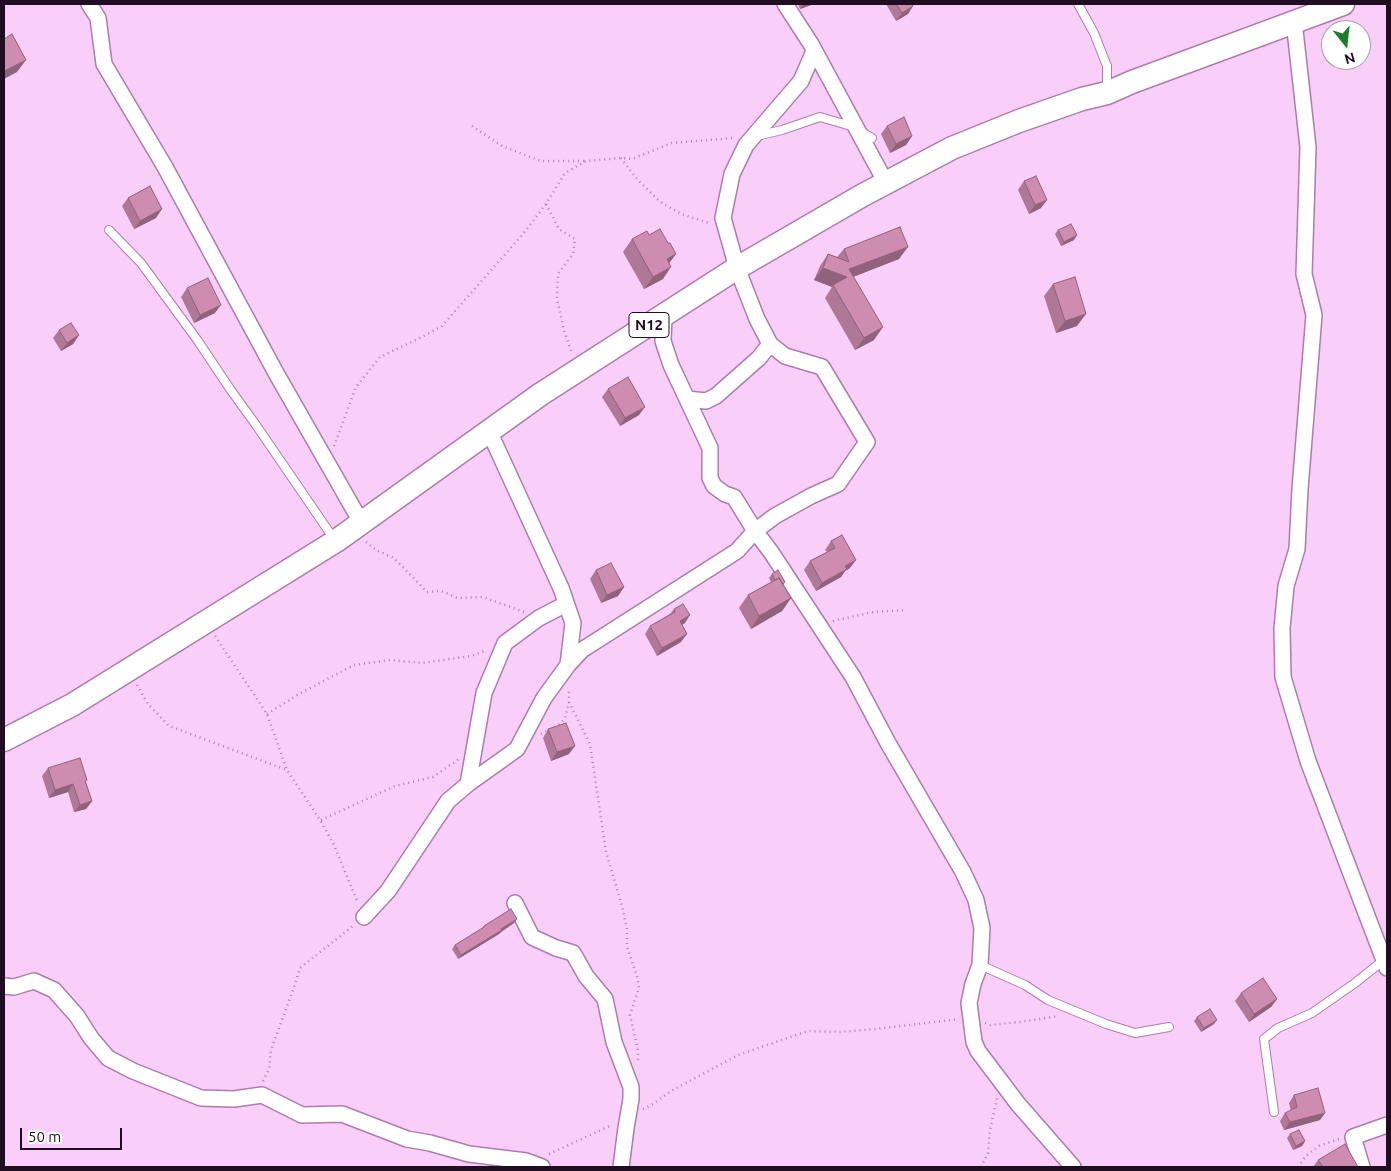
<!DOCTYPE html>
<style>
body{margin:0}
#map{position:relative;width:1391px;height:1171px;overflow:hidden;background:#f9cff9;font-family:Ubuntu,sans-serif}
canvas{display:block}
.frame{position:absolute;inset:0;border:5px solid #200d21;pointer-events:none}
.north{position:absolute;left:1321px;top:20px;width:50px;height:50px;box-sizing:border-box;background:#fff;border:1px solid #a69ea6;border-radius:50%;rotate:164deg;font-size:14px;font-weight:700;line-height:20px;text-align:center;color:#200d21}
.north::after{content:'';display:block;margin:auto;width:18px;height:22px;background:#1d7c2d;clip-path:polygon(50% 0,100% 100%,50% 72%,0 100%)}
.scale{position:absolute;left:20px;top:1128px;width:102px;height:22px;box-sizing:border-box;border:2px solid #200d21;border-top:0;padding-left:6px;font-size:15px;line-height:18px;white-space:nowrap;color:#200d21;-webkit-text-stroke:4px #fff;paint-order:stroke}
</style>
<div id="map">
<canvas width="1391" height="1171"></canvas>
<div class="frame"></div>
<div class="north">N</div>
<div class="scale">50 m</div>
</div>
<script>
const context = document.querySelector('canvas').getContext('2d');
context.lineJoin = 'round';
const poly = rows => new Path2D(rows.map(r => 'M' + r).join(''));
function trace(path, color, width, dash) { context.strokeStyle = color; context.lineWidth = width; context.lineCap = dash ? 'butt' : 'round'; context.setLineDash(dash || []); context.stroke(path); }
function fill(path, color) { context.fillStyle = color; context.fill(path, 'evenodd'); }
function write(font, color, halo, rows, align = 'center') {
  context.font = font + ' Ubuntu,sans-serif'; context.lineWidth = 4; context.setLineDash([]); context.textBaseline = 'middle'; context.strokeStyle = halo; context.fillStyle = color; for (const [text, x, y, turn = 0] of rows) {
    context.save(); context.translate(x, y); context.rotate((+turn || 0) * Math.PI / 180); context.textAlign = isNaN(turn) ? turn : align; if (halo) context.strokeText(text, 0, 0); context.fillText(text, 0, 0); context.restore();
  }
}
const service = poly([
 [1078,4,1094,33,1107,66,1107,89],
 [756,136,782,130,820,117,851,126,872,138],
 [109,230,141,263,198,341,230,389,256,425,334,539],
 [980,965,1025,985,1048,1000,1106,1024,1135,1033,1169,1027],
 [1274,1112,1264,1039,1278,1028,1312,1013,1355,983,1384,960]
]);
const minor = poly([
 [89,4,98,18,104,64,165,167,276,373,361,522],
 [785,4,811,44,886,183],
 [1294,21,1308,147,1304,274,1314,315,1300,489,1297,549,1286,586,1282,628,1283,677,1308,761,1387,968],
 [664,316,663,341,671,365,710,448,710,478,714,486,725,494,734,497,755,531,771,552,853,677,888,743,963,872,976,900,982,928,980,965,973,984,969,1003,974,1042,978,1051,1018,1104,1073,1167],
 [687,399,706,401,716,396,759,358,770,344],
 [568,665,582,650,737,551,755,531,775,516,811,496,838,484,867,442,822,367,785,356,770,344,757,319,737,268,723,218,732,174,746,145,801,81,814,51],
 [468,784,517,749,544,698,568,665,573,623,561,588,489,431],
 [515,903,532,937,556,948,573,953,586,976,605,999,614,1042,631,1087,631,1099,626,1128,621,1167],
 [364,917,388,891,448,801,468,784,484,693,505,643,539,618,566,604],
 [4,986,14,987,34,981,54,990,77,1016,91,1038,108,1058,133,1071,201,1098,234,1099,262,1095,302,1115,342,1114,407,1139,430,1143,469,1154,526,1161,542,1167],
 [1362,1167,1353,1137,1387,1125]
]);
const primary = poly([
 [4,740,72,705,336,541,541,394,737,268,863,195,952,148,1019,121,1082,99,1107,93,1132,82,1343,4]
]);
trace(service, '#ad7cae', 10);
trace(minor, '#ad7cae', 18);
trace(primary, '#ad7cae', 25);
trace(poly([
 [472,126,502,146,541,161,585,161],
 [621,158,636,178,659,201,681,214,709,223],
 [546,204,559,229,575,239,573,254,558,274,557,298,564,331,572,353],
 [334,446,356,387,380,357,422,337,442,326,523,234,546,204,565,173,586,161,621,158,632,159,672,143,733,138],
 [366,542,376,550,394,558,427,592,441,591,458,598,483,597,524,612],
 [833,621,873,612,905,610],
 [215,636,267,714,287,770,320,820,334,845,358,903],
 [137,685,148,704,169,726,287,770],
 [569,702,590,744,606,852,622,906,627,929,627,947,637,976,639,988,630,1015,638,1050,638,1063],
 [267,714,299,694,354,665,390,660,422,663,471,656,487,650],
 [541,734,560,724,565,718,569,702,569,689],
 [321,820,395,786,433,777,459,759],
 [985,1023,990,1025,1019,1022,1059,1016],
 [263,1081,269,1069,271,1050,294,987,300,968,353,926],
 [643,1109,653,1104,671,1091,738,1055,808,1031,840,1032,876,1029,959,1019],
 [549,1154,612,1125],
 [981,1167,988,1153,990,1130,997,1098],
 [1298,1167,1306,1156,1319,1146,1339,1139]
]), '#a786a8', 2.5, [1, 4]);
trace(service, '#fff', 8);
trace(minor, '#fff', 15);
trace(primary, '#fff', 22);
fill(poly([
 [798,4,814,4,800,9],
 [886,4,912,4,908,14,896,21],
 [887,126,912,136,906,145,890,153,881,134],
 [1024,181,1041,208,1029,214,1018,190],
 [128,198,156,218,134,229,122,206],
 [1058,230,1074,240,1061,246,1055,234],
 [649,235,668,243,676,254,669,263,663,279,644,289,623,252,632,239],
 [844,249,899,259,853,277,874,340,855,350,825,298,832,287,814,280,820,266,828,254,837,257],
 [1053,284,1077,326,1056,333,1044,296],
 [187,288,215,313,194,323,181,297],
 [59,330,79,335,73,344,61,351,53,338],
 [608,389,639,415,620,426,602,397],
 [831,541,850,568,845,571,841,577,816,591,804,570,810,561,827,552,825,550],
 [596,570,624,587,618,596,601,603,590,579],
 [772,574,785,582,783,585,791,598,782,611,751,629,739,608,748,595,771,582,769,578],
 [674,609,685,623,682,625,681,642,657,656,645,634,650,626,670,614],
 [548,729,569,754,551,761,543,738],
 [48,768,86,782,92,801,86,809,74,812,68,792,49,798,42,776],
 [514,923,501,932,499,934,458,959,452,949,455,945,482,929,484,926],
 [1241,993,1277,999,1271,1007,1249,1022,1235,1001],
 [1197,1017,1214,1024,1201,1032,1194,1021],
 [1294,1095,1325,1113,1320,1120,1284,1130,1280,1121,1285,1113,1291,1111,1289,1103],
 [1290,1134,1305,1141,1302,1146,1293,1150,1287,1138],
 [1318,1160,1358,1167,1313,1167]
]), '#b07897');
fill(poly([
 [804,4,814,4,800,9],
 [913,6,908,14,896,21,902,13],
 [26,60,17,72,4,79,4,71],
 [912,136,906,145,890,153,896,144],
 [1047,200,1041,208,1029,214,1035,205],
 [162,209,156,218,134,229,140,221],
 [1077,235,1074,240,1061,246,1064,242],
 [908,247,899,259,845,280,833,285,832,287,814,280,823,268,849,269],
 [676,254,667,266,667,259],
 [671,267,663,279,644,289,653,277],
 [221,305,215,313,194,323,200,315],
 [1086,314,1077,326,1056,333,1065,321],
 [883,327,874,340,855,350,864,338],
 [79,335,73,344,61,351,67,343],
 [645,407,639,415,620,426,625,418],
 [856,560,850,568,845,571,841,577,816,591,822,583,845,566],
 [624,587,618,596,601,603,607,595],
 [791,598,782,611,751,629,759,616],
 [690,615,685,623,674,629,680,621],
 [687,634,681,642,657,656,662,648],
 [575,746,569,754,551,761,557,752],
 [73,784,68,792,49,798,55,790],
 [92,801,86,809,74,812,80,805],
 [517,919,514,923,501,932,499,934,458,959,461,955],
 [1277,999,1271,1007,1249,1022,1254,1014],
 [1217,1020,1214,1024,1201,1032,1204,1028],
 [1325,1113,1320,1120,1284,1130,1290,1122],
 [1305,1141,1302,1146,1293,1150,1296,1146]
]), '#90627b');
const building = poly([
 [896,4,912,4,913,6,902,13,896,4],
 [12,34,26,60,4,71,4,39,12,34],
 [904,117,912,136,896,144,887,126,904,117],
 [1036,176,1047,200,1035,205,1024,181,1036,176],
 [150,186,162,209,140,221,128,198,150,186],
 [1071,224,1077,235,1064,242,1058,230,1071,224],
 [900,227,908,247,849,269,883,327,864,338,833,285,847,277,823,268,828,254,849,262,844,249,900,227],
 [660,229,668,243,670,243,676,254,667,259,671,267,653,277,632,239,647,231,649,235,660,229],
 [1075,277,1086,314,1065,321,1053,284,1075,277],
 [208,278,221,305,200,315,187,288,208,278],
 [71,323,79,335,67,343,59,330,71,323],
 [628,377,645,407,625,418,608,389,628,377],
 [842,535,856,560,845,566,847,569,822,583,810,561,835,548,831,541,842,535],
 [611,563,624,587,607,595,596,570,611,563],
 [778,570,785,582,783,584,779,578,775,580,772,574,778,570],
 [779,578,791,598,759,616,748,595,779,578],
 [683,604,690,615,680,621,687,634,662,648,650,626,675,612,674,609,683,604],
 [566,723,575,746,557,752,548,729,566,723],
 [80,758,87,780,85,781,92,801,80,805,73,784,55,790,48,768,80,758],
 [511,909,517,919,501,929,502,930,461,955,455,945,484,927,484,926,511,909],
 [1263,978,1277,999,1254,1014,1241,993,1263,978],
 [1210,1009,1217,1020,1204,1028,1197,1017,1210,1009],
 [1318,1088,1325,1113,1290,1122,1285,1113,1297,1107,1294,1095,1318,1088],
 [1299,1130,1305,1141,1296,1146,1290,1134,1299,1130],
 [1345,1144,1358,1167,1323,1167,1318,1160,1345,1144]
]);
fill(building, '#cd8cb0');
trace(building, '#90627b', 1);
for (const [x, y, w] of [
 [649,325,40]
]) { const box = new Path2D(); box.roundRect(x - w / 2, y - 12.5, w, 25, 4); context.fillStyle = '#fff'; context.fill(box); trace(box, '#200d21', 1); }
write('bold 15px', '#200d21', null, [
 ["N12",649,325]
]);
</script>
